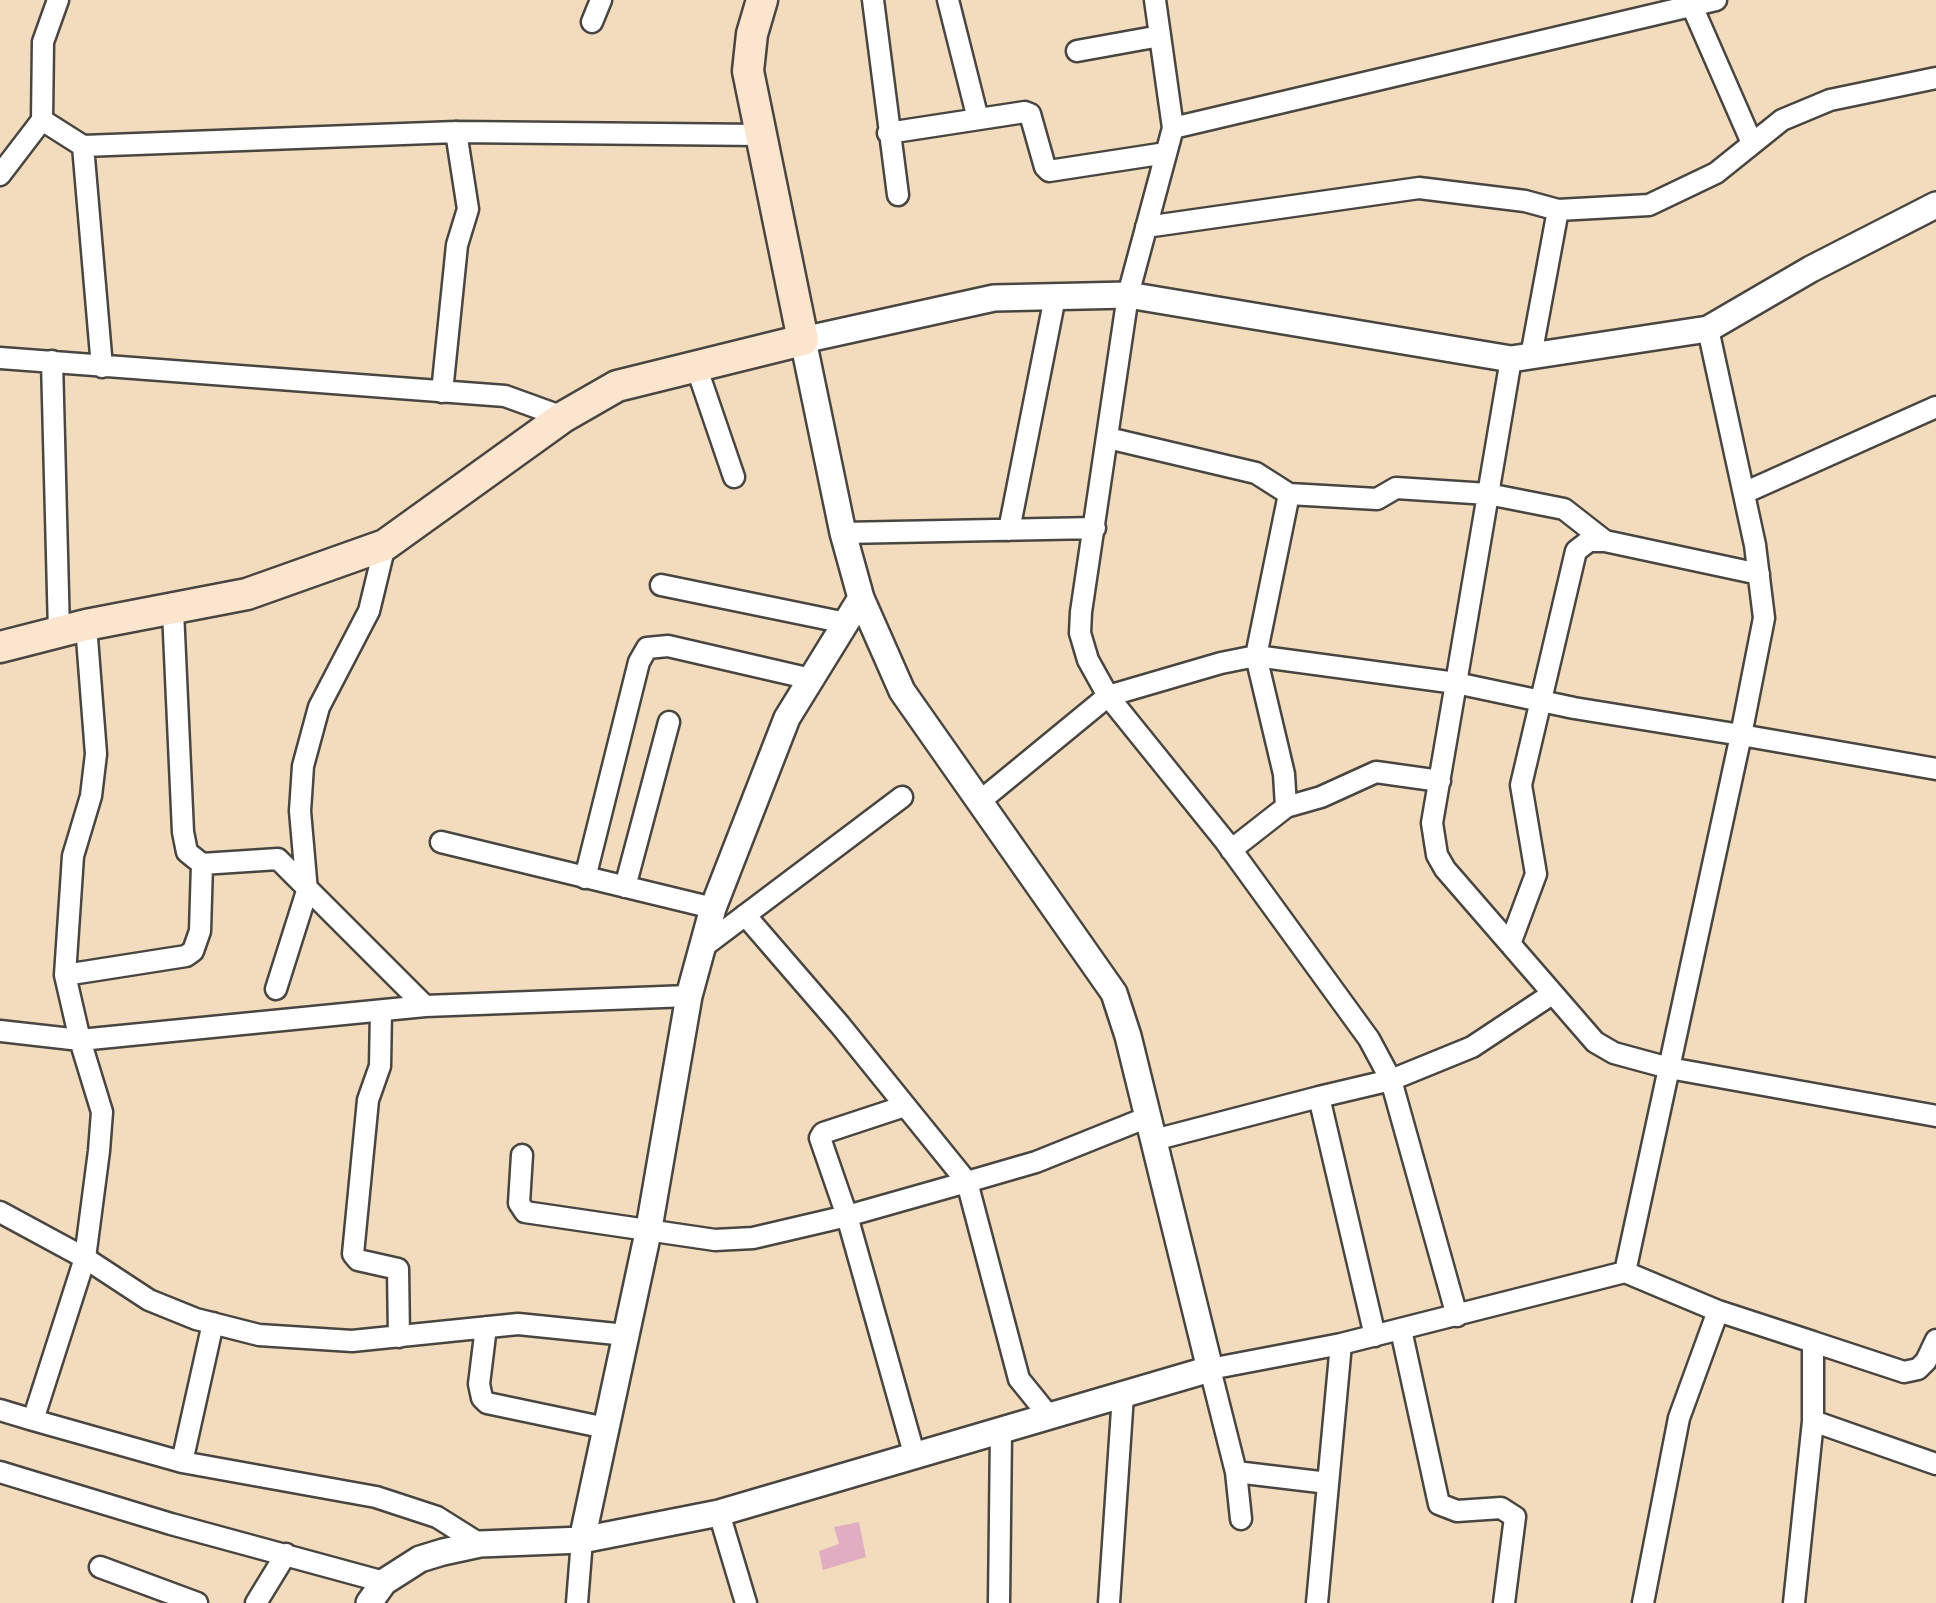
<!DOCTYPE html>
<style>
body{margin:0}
canvas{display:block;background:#f3dcbd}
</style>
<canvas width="1936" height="1603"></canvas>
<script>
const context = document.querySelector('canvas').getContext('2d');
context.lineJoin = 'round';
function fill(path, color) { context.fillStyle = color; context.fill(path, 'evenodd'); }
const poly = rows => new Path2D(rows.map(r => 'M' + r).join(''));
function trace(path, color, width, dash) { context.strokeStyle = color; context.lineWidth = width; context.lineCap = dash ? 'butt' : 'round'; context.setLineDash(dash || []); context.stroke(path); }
fill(poly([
 [859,1522,866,1557,823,1570,819,1551,839,1544,834,1527]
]), '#e1adc1');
const minor = poly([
 [873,0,898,195],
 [948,0,978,119],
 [1155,0,1173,128],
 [1692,6,1752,143],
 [592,22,601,0],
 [1077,51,1160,36],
 [42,120,83,146,456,132,761,135],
 [888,133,1025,112,1030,114,1045,167,1049,171,1166,153],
 [83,146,102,367],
 [0,175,42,120,43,42,58,0],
 [1146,227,1419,188,1525,201,1558,210,1649,205,1716,173,1782,120,1830,100,1936,78],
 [1531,356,1558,210],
 [0,358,505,396,563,417],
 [1511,359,1456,683,1574,708,1741,735,1764,618,1755,545,1708,329],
 [52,361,59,632],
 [696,366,734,477],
 [442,392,457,245,468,209,456,132],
 [1108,438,1256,473,1289,494,1377,499,1396,488,1488,494,1564,509,1605,541],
 [1744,493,1936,407],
 [1009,530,1055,297],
 [843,533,1095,528],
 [661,585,846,623],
 [173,611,183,832,187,852,202,864,278,859,425,1006],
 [86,625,96,754,91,796,73,856,65,975,80,1040,102,1112,99,1151,85,1258,33,1420,182,1462,376,1497,437,1517,480,1544],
 [1936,769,1741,735,1669,1068,1936,1116],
 [979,802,1108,696,1221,663,1256,656,1456,683,1432,823,1437,855,1445,869,1595,1042,1614,1053,1669,1068,1625,1272,1718,1311,1813,1342,1813,1421,1936,1464],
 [1286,807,1321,797,1376,772,1440,781],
 [441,842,713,908],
 [1231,850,1286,807,1284,774,1256,656,1289,494],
 [585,878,639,662,647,648,668,646,811,679],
 [625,887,669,722],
 [1510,944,1536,874,1521,785,1576,551,1589,541,1605,541,1759,574],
 [703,947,902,797],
 [65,975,186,956,193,951,200,931,202,864],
 [276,989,307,891,300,811,303,766,319,707,369,611,385,545],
 [381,1011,380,1066,368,1100,353,1254,358,1260,398,1269,399,1337],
 [0,1031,80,1040,425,1006,689,996],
 [1319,1097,1391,1080,1472,1047,1552,994],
 [905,1106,823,1133,820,1138,847,1216,915,1457],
 [1154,1140,1319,1097,1375,1336],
 [522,1155,519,1203,525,1212,715,1240,753,1238,847,1216,967,1182,840,1025,745,915],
 [0,1212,85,1258,149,1300,196,1319,259,1335,352,1341,518,1324,626,1335],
 [1457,1316,1391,1080,1369,1039,1225,841,1108,696,1088,660,1080,633,1081,612,1128,295,1173,128,1716,0],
 [486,1327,479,1384,482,1398,487,1403,606,1428],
 [1401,1330,1439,1504,1457,1511,1501,1508,1515,1517,1504,1603],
 [1813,1342,1904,1372,1918,1369,1926,1361,1936,1340],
 [0,1410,33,1420],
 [1049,1416,1019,1379,967,1182,1036,1162,1148,1117],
 [182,1462,213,1323],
 [0,1472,171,1524,384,1582],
 [1236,1472,1241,1519],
 [1328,1483,1236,1472,1210,1369,1341,1344,1625,1272],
 [719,1513,746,1603],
 [100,1567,197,1603],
 [256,1603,286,1554],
 [577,1603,582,1540],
 [999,1603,1001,1432],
 [1109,1603,1123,1395],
 [1317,1603,1341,1344],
 [1643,1603,1679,1418,1718,1311],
 [1794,1603,1813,1421]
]);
const tertiary = poly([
 [861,598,787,718,713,908,689,996,649,1228,582,1540,719,1513,1210,1369,1128,1036,1114,993,902,691,861,598,843,533,803,340,994,298,1128,295,1511,359,1708,329,1811,269,1936,205],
 [369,1603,384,1582,420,1559,443,1552,480,1544,582,1540]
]);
const secondary = poly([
 [0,647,86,625,247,594,385,545,563,417,617,386,803,340,748,71,752,34,762,0]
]);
trace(minor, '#494641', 25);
trace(tertiary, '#494641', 30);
trace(secondary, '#494641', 35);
trace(minor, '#fff', 20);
trace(tertiary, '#fff', 25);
trace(secondary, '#fce5cf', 30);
</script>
